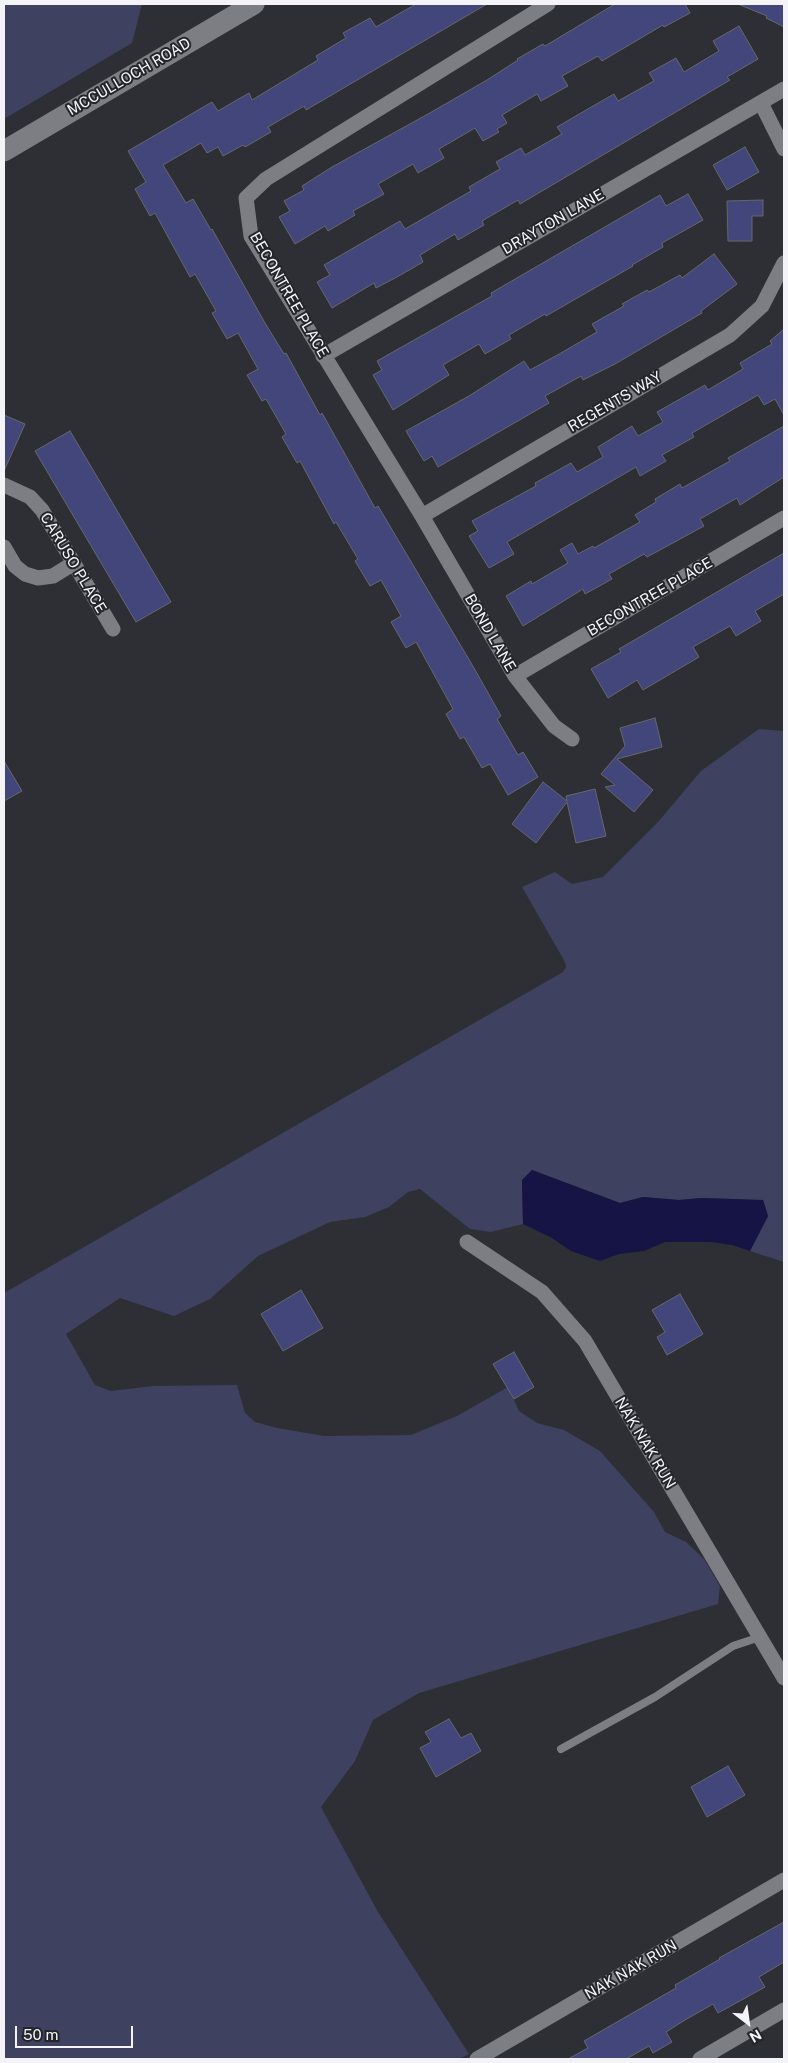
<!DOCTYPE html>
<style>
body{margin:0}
#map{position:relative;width:788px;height:2063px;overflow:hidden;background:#2e2f34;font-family:"Public Sans",sans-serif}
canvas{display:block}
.frame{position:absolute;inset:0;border:5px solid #f4f4f8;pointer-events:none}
.north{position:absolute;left:723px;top:1998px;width:50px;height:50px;-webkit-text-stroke:4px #24252a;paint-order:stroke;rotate:150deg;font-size:14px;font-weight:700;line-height:20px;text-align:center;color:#f4f4f8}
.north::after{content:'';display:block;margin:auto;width:18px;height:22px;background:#f4f4f8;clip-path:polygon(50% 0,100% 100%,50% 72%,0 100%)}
.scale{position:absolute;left:15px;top:2026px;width:118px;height:22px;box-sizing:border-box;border:2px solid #f4f4f8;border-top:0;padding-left:6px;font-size:15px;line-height:18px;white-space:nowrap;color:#f4f4f8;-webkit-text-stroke:4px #24252a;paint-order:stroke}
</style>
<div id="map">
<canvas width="788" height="2063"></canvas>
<div class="frame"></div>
<div class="north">N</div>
<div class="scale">50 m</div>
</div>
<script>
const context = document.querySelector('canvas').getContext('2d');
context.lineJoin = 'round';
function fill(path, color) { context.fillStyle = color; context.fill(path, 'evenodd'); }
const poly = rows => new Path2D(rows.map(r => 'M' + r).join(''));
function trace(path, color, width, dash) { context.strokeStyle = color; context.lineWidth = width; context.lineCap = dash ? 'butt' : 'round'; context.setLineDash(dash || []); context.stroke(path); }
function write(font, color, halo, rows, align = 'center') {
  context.font = font + ' "Public Sans",sans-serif'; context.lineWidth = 4; context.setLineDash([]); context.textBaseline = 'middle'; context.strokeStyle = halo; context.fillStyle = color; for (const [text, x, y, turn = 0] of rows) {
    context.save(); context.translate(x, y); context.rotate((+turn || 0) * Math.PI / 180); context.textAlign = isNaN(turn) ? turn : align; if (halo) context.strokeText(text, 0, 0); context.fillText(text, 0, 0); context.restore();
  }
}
fill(poly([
 [4,4,142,4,132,43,4,119],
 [759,729,784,731,784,1262,750,1251,768,1216,763,1200,701,1198,679,1200,643,1197,620,1203,532,1170,522,1180,523,1224,491,1232,470,1229,420,1189,408,1192,389,1207,365,1217,330,1222,258,1256,210,1299,174,1316,120,1298,66,1334,95,1385,111,1391,153,1386,237,1385,245,1413,255,1422,277,1428,324,1436,411,1435,457,1416,508,1387,519,1411,537,1423,564,1430,600,1451,654,1512,665,1532,686,1542,704,1559,720,1586,718,1604,419,1693,373,1720,355,1761,321,1807,378,1912,469,2054,459,2059,4,2059,4,1293,563,972,566,967,565,962,522,887,555,872,572,884,603,877,658,822,701,771]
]), '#3e4160');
fill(poly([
 [532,1170,620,1203,643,1197,679,1200,701,1198,763,1200,768,1216,750,1251,732,1245,711,1242,665,1242,644,1251,619,1254,600,1261,571,1251,552,1238,523,1224,522,1180]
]), '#161444');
const building = poly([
 [416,4,487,4,306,110,304,106,268,127,271,132,245,147,243,145,223,156,218,147,207,153,201,143,163,165,186,203,193,199,211,230,212,229,265,323,284,354,286,353,320,415,322,413,375,508,378,506,474,668,501,716,497,719,518,755,523,752,538,777,508,795,490,764,482,768,464,737,460,739,446,714,453,709,416,642,406,648,391,622,401,616,381,580,370,586,355,561,358,559,336,522,334,524,300,461,297,463,282,437,286,434,266,399,262,401,247,375,258,369,238,333,227,339,212,313,216,311,195,274,190,277,155,213,150,216,135,189,146,182,128,151,212,102,218,111,249,93,252,100,318,60,316,56,346,38,343,33,370,18,376,27,416,4],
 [615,4,685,4,690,13,664,27,663,25,602,61,598,56,562,76,568,86,541,101,537,94,502,115,507,123,497,129,499,132,483,141,475,128,439,149,444,158,418,173,413,164,378,184,384,194,353,211,355,215,328,231,325,226,295,244,279,217,290,211,284,201,304,190,302,186,332,167,428,114,487,80,518,60,517,59,543,44,545,46,615,4],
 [738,4,784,4,784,27,766,18,767,16,738,4],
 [739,26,758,59,727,77,730,80,520,204,518,200,482,221,484,225,458,240,455,234,420,255,423,262,397,277,376,288,374,283,332,308,317,282,330,275,324,265,400,221,405,229,471,191,469,187,500,169,496,162,521,148,525,155,562,134,557,127,593,106,614,94,618,101,654,81,649,73,676,58,684,72,719,51,713,41,739,26],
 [745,147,759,172,727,190,713,165,745,147],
 [688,194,703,220,662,243,663,247,632,265,633,266,546,316,545,314,509,335,511,339,485,354,479,344,443,365,449,375,393,410,373,375,382,370,377,361,492,296,491,293,660,195,666,206,688,194],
 [763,200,763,216,752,216,752,241,728,241,727,201,763,200],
 [714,254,737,284,701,311,702,313,615,364,583,380,581,376,545,396,549,403,438,467,432,456,424,461,406,431,469,396,524,361,530,370,561,353,597,332,592,324,624,306,622,304,647,290,649,292,680,275,682,278,714,254],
 [784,329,784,415,775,399,764,405,758,395,692,433,694,437,662,455,666,461,640,476,636,467,507,542,514,554,489,568,469,536,478,531,472,521,536,486,535,483,571,463,577,472,603,457,598,447,632,426,638,436,663,422,657,412,705,385,708,390,743,369,740,363,772,344,770,341,784,329],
 [4,415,25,424,4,471,4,415],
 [784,426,784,477,740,505,737,498,700,519,704,526,647,557,644,554,609,574,612,579,585,594,583,589,523,626,506,596,531,581,532,584,568,563,560,550,572,543,578,554,593,546,594,548,640,522,635,515,656,502,655,499,680,484,682,488,730,461,728,458,784,426],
 [70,431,171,602,136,622,35,451,70,431],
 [784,553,784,594,755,611,761,621,736,636,730,626,693,647,699,657,643,690,637,680,608,698,591,669,621,652,619,649,784,553],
 [655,718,662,747,617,759,653,790,634,812,605,787,615,785,601,774,625,746,620,728,655,718],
 [4,761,22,791,4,801,4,761],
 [543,782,567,801,566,796,595,789,606,836,576,843,567,802,536,843,512,824,543,782],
 [301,1290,323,1328,283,1351,261,1314,301,1290],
 [680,1294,703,1334,667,1355,657,1337,665,1332,652,1310,680,1294],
 [514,1352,534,1387,514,1399,493,1364,514,1352],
 [449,1719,461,1738,471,1733,481,1751,436,1777,420,1748,431,1742,425,1732,449,1719],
 [728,1766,745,1795,707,1817,691,1787,728,1766],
 [784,1922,784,1962,759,1977,765,1987,718,2013,713,2004,685,2020,666,2032,672,2042,653,2053,649,2046,626,2059,568,2059,588,2048,584,2041,676,1988,675,1985,720,1959,719,1958,784,1922]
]);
fill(building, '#42467a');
trace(building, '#66676d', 1);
trace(poly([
 [561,1749,655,1697,733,1646,760,1637]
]), '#7d7e84', 8);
trace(poly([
 [548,4,266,179,246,198,251,236,422,516,515,676,554,726,572,739],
 [761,103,784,149],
 [323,356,784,89],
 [4,485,30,497,42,510,113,629],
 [422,516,730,335,762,306,784,263],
 [4,547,15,566,25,574,38,578,53,576,74,563],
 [515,676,784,518],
 [467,1242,542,1292,585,1341,784,1678],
 [477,2059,784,1880],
 [700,2059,784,2010]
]), '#7d7e84', 15);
trace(poly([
 [4,151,254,4]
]), '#7d7e84', 21);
write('15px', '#f4f4f8', '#24252a', [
 ["MCCULLOCH ROAD",129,77,-30],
 ["DRAYTON LANE",553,222,-30],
 ["BECONTREE PLACE",289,295,60],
 ["REGENTS WAY",615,402,-30],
 ["CARUSO PLACE",73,563,59],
 ["BECONTREE PLACE",650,597,-30],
 ["BOND LANE",490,633,60],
 ["NAK NAK RUN",645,1443,59],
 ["NAK NAK RUN",631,1970,-30]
]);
</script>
